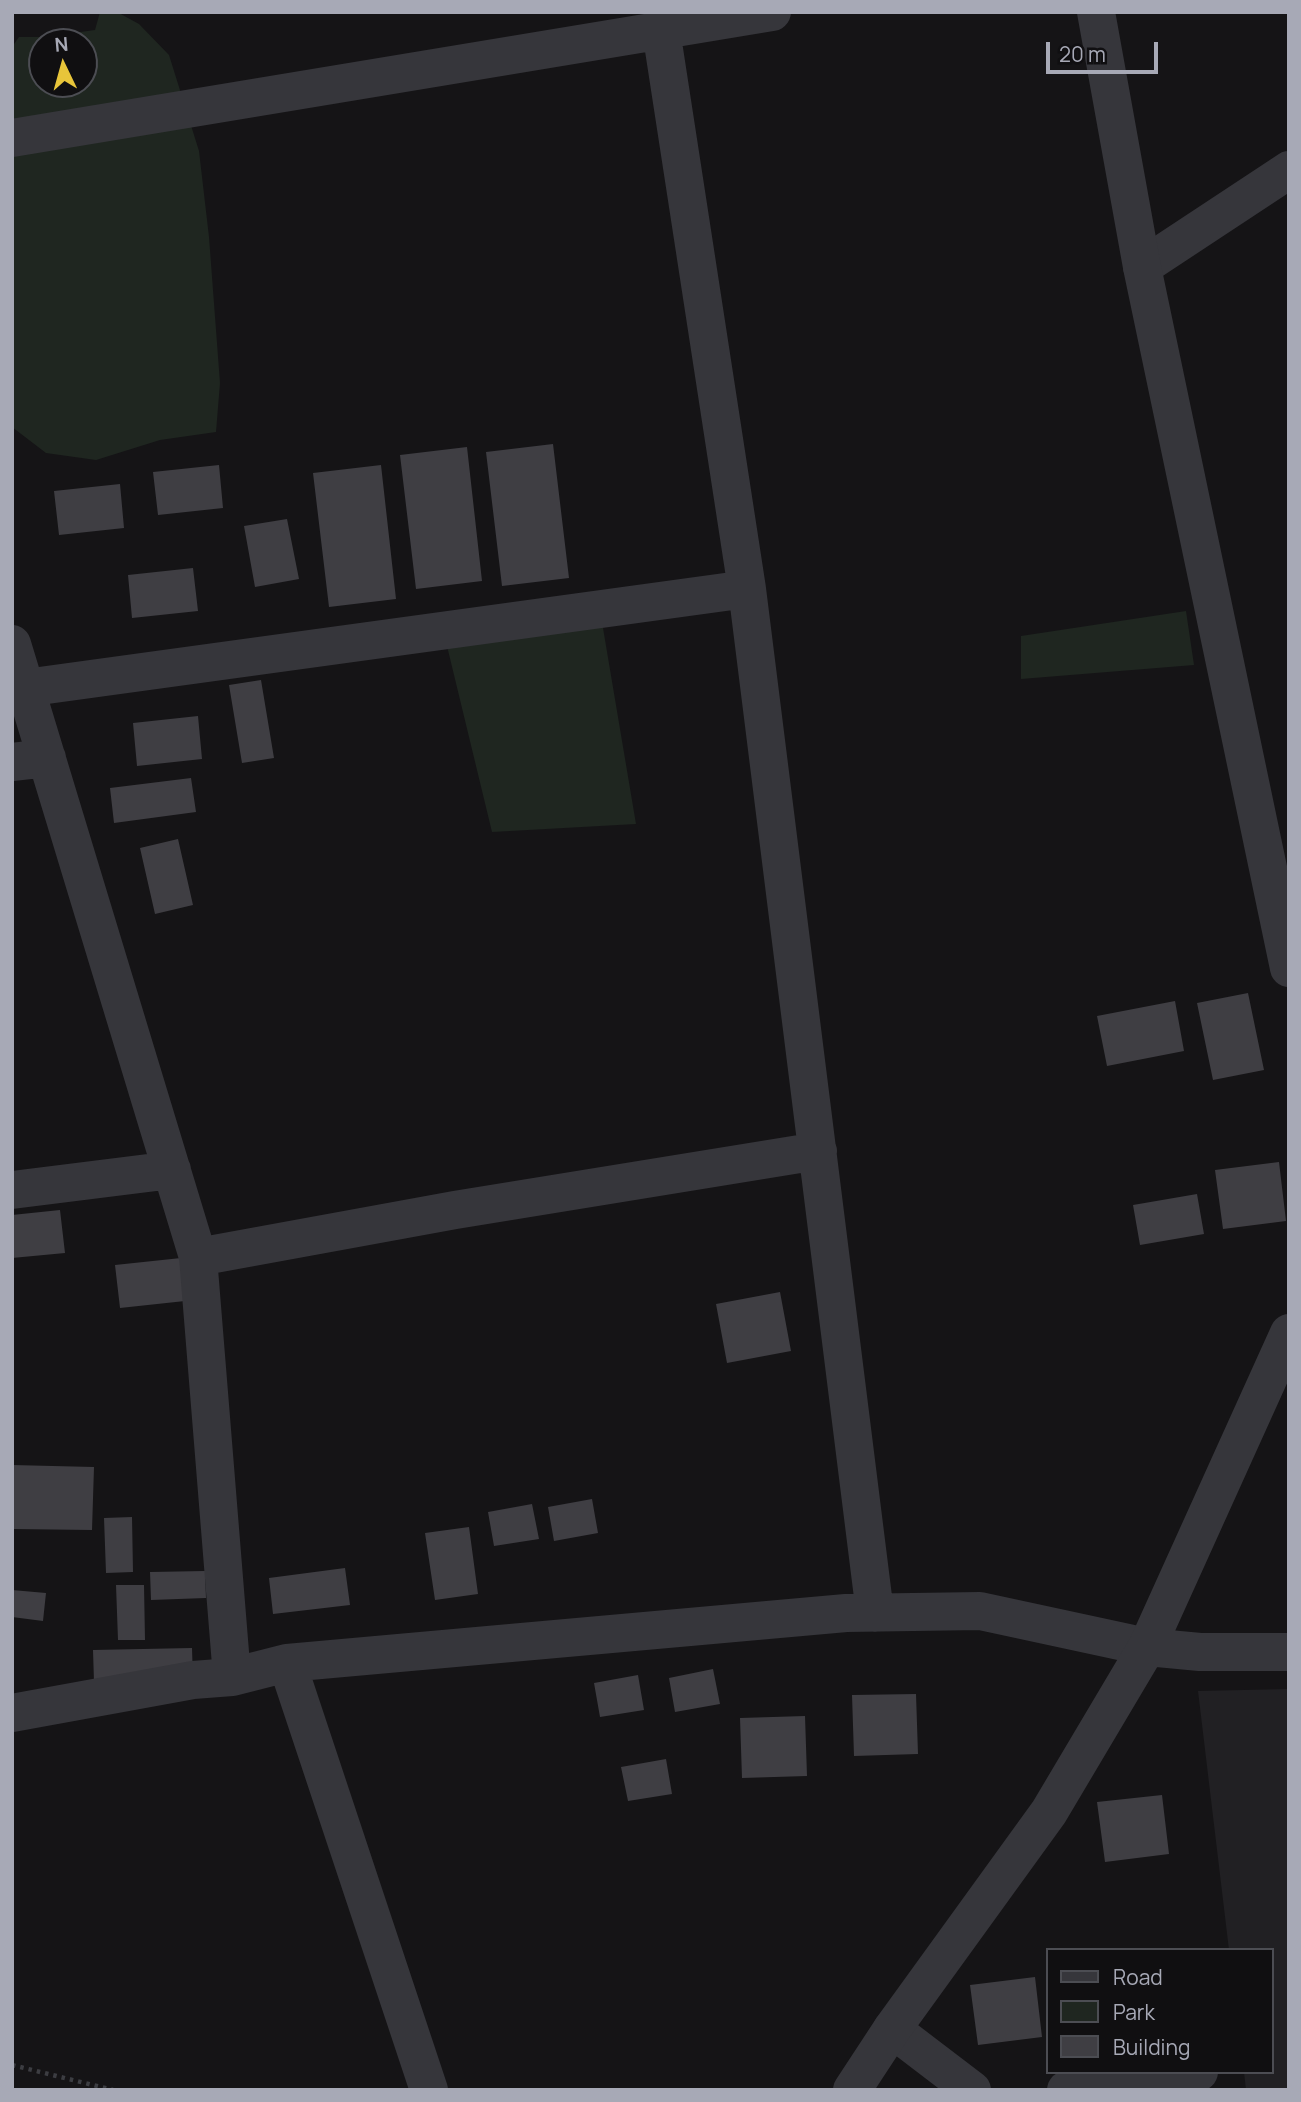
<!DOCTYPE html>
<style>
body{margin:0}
#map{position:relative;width:1301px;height:2102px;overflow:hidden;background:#151416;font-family:Manrope,sans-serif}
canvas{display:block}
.frame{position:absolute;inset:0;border:14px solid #a7a9b6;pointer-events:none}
.legend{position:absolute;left:1046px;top:1948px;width:228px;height:126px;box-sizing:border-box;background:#100f11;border:2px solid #4c4d53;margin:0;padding:9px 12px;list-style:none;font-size:21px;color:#a7a9b6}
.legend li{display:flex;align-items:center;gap:14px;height:35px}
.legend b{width:35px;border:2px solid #4c4d53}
.north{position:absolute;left:28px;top:28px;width:70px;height:70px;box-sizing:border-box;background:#100f11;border:2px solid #4c4d53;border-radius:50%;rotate:355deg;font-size:19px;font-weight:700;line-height:28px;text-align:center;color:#a7a9b6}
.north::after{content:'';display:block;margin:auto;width:24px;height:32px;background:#e8c53a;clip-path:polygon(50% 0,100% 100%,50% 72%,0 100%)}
.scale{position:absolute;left:1046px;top:42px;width:112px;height:32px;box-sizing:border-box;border:4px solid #a7a9b6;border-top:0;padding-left:9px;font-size:21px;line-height:24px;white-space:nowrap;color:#a7a9b6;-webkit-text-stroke:5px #100f11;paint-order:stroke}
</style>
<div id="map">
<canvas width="1301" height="2102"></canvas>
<div class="frame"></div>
<ul class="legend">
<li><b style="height:9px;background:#36363b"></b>Road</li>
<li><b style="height:19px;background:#1f2620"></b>Park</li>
<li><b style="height:19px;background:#3f3e43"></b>Building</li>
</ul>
<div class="north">N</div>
<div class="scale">20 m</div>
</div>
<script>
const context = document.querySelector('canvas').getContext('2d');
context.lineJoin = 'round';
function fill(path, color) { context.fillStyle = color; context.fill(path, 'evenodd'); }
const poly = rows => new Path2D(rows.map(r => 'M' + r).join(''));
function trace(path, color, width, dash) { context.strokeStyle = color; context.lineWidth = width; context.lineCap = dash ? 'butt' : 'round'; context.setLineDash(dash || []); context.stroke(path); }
fill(poly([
 [1289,1689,1289,2090,1246,2090,1244,2072,1271,2072,1271,1950,1229,1950,1198,1691]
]), '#212023');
fill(poly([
 [100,12,117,12,139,24,169,55,199,151,209,237,220,383,216,432,160,440,96,460,46,453,12,427,12,47,19,37,43,37,95,30],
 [42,42,84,42,84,84,42,84],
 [1186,611,1194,665,1021,679,1021,636],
 [602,622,636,824,492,832,447,646]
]), '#1f2620');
fill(poly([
 [553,444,569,578,502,586,486,452],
 [467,447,482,581,416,589,400,455],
 [219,465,223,508,158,515,153,472],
 [381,465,396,599,329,607,313,473],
 [120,484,124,528,59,535,54,491],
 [287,519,299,579,255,587,244,526],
 [193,568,198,611,132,618,128,575],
 [261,680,274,758,242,763,229,685],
 [198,716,202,759,137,766,133,723],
 [191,778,196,812,114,823,110,788],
 [178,839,193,905,155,914,140,848],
 [1248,993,1264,1070,1213,1080,1197,1003],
 [1175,1001,1184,1051,1107,1066,1097,1016],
 [1279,1162,1286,1221,1223,1229,1215,1170],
 [1197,1194,1204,1234,1140,1245,1133,1205],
 [60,1210,65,1253,12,1258,12,1215],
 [181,1258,185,1301,120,1308,115,1265],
 [780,1292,791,1351,727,1363,716,1304],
 [12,1465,94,1467,92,1530,12,1529],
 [592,1499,598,1533,554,1541,548,1507],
 [532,1504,539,1539,494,1546,488,1512],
 [132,1517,133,1572,106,1573,104,1518],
 [469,1527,478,1594,435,1600,425,1533],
 [345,1568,350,1605,273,1614,269,1578],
 [205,1571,206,1598,151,1600,150,1572],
 [116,1585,144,1585,145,1640,118,1640],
 [12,1590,46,1593,43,1621,12,1617],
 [192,1648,193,1680,94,1682,93,1650],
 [713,1669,720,1704,675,1712,669,1678],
 [638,1675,644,1710,600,1717,594,1683],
 [916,1694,918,1754,854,1756,852,1695],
 [805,1716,807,1776,742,1778,740,1718],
 [666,1759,672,1794,628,1801,621,1767],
 [1162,1795,1169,1854,1105,1862,1097,1802],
 [1035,1977,1042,2037,978,2045,970,1985]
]), '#3f3e43');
trace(poly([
 [12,2065,113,2090]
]), '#3c3d42', 4.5, [3.5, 5]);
trace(poly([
 [661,30,747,589,875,1613],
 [12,138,772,12],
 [1142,267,1289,170],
 [12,644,198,1257,232,1677],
 [25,688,747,589],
 [12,762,47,758],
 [12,1190,172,1170],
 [198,1257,455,1210,818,1151],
 [287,1663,429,2090],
 [12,1713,193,1680,232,1677,287,1663,846,1613,980,1611,1147,1647],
 [892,2029,972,2090],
 [1066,2090,1199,2072]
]), '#36363b', 38);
trace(poly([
 [1096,12,1142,267,1289,968],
 [1147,1647,1200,1652,1289,1652],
 [852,2090,892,2029,1049,1812,1147,1647,1289,1333]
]), '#36363b', 38);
</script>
